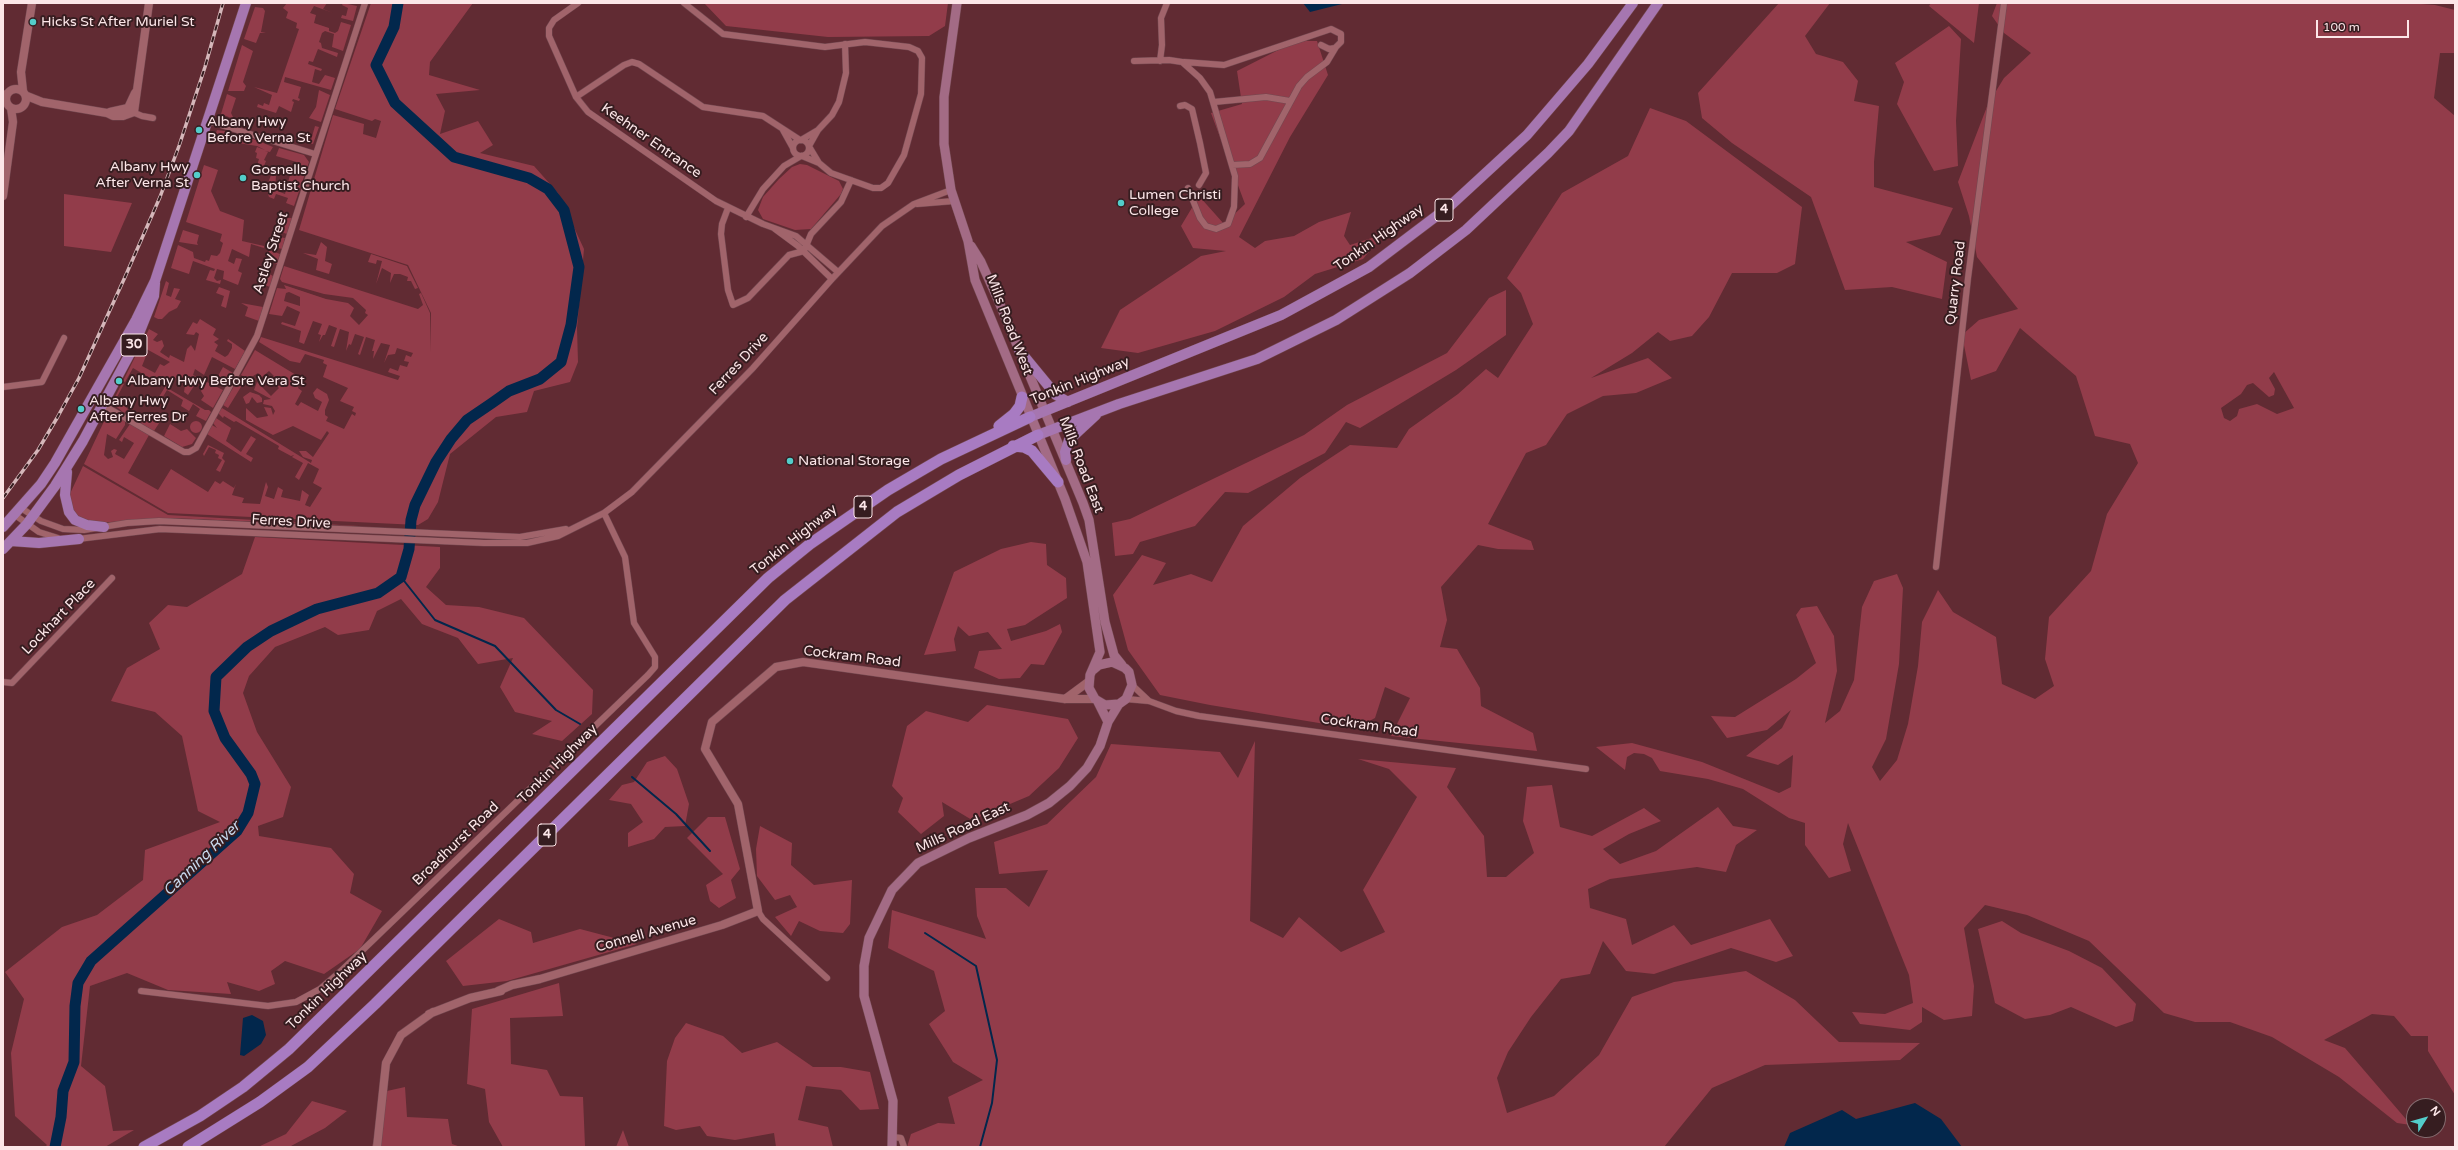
<!DOCTYPE html>
<style>
body{margin:0}
#map{position:relative;width:2458px;height:1150px;overflow:hidden;background:#612b33;font-family:"Varela Round",sans-serif}
canvas{display:block}
.frame{position:absolute;inset:0;border:4px solid #fce6e8;pointer-events:none}
.north{position:absolute;left:2406px;top:1098px;width:40px;height:40px;box-sizing:border-box;background:#361d20;border:1px solid #856d70;border-radius:50%;rotate:53deg;font-size:11px;font-weight:700;line-height:16px;text-align:center;color:#fce6e8}
.north::after{content:'';display:block;margin:auto;width:14px;height:18px;background:#53cdca;clip-path:polygon(50% 0,100% 100%,50% 72%,0 100%)}
.scale{position:absolute;left:2316px;top:20px;width:93px;height:18px;box-sizing:border-box;border:2px solid #fce6e8;border-top:0;padding-left:5px;font-size:12px;line-height:14px;white-space:nowrap;color:#fce6e8;-webkit-text-stroke:3px #361d20;paint-order:stroke}
</style>
<div id="map">
<canvas width="2458" height="1150"></canvas>
<div class="frame"></div>
<div class="north">N</div>
<div class="scale">100 m</div>
</div>
<script>
const context = document.querySelector('canvas').getContext('2d');
context.lineJoin = 'round';
function fill(path, color) { context.fillStyle = color; context.fill(path, 'evenodd'); }
const poly = rows => new Path2D(rows.map(r => 'M' + r).join(''));
function trace(path, color, width, dash) { context.strokeStyle = color; context.lineWidth = width; context.lineCap = dash ? 'butt' : 'round'; context.setLineDash(dash || []); context.stroke(path); }
function write(font, color, halo, rows, align = 'center') {
  context.font = font + ' "Varela Round",sans-serif'; context.lineWidth = 4; context.setLineDash([]); context.textBaseline = 'middle'; context.strokeStyle = halo; context.fillStyle = color; for (const [text, x, y, turn = 0] of rows) {
    context.save(); context.translate(x, y); context.rotate((+turn || 0) * Math.PI / 180); context.textAlign = isNaN(turn) ? turn : align; if (halo) context.strokeText(text, 0, 0); context.fillText(text, 0, 0); context.restore();
  }
}
fill(poly([
 [287,3,327,3,323,9,333,13,314,6,310,13,316,15,314,23,329,28,329,31,335,33,338,31,341,22,351,25,343,51,332,47,334,34,325,31,322,33,319,42,321,43,322,48,338,53,337,57,318,49,313,62,309,61,308,64,322,69,321,71,315,69,312,82,319,84,325,75,335,78,331,90,285,77,284,82,301,87,298,98,300,99,299,101,293,99,292,101,294,102,291,112,279,106,276,113,257,107,258,104,263,106,264,103,269,105,272,95,254,87,277,93,299,29,296,28,297,23,286,18,288,12,283,8],
 [343,3,357,6,353,21,341,18,342,15,346,16,348,8,342,5],
 [371,3,473,3,430,62,429,75,480,90,436,94,445,111,440,134,478,121,493,145,480,153,534,166,558,193,584,249,577,328,578,362,570,382,534,391,527,412,496,417,450,454,438,502,428,519,418,525,168,513,84,464,107,415,117,417,125,421,125,425,116,439,107,434,104,455,108,459,113,457,111,451,114,449,117,450,115,454,124,459,134,443,124,437,122,442,119,440,130,424,149,435,128,473,158,490,171,469,208,492,215,481,220,484,223,481,234,488,236,484,232,495,244,498,242,503,260,504,266,482,268,487,265,496,274,499,278,487,283,490,281,497,300,501,302,490,309,495,305,505,310,507,322,488,313,483,319,469,308,463,299,480,295,477,303,463,292,457,294,455,291,456,278,449,279,446,236,421,234,422,224,416,223,418,218,413,222,408,311,463,312,460,303,457,299,451,306,451,313,457,329,433,327,431,321,440,293,426,273,435,246,420,246,408,257,418,268,416,264,407,271,408,273,415,275,411,272,406,263,404,264,400,271,399,254,390,257,382,271,396,279,388,270,380,274,376,269,371,262,377,258,373,248,379,241,375,255,350,301,378,298,388,302,391,295,404,298,406,301,402,318,411,322,402,315,398,313,393,317,388,327,394,329,400,325,410,325,415,328,417,326,421,344,429,352,414,355,416,356,413,352,411,354,407,340,401,348,388,323,377,327,365,323,363,324,360,305,354,300,363,290,361,259,342,261,337,398,380,400,376,388,372,390,368,398,371,400,365,407,367,409,362,404,361,406,355,411,357,413,353,397,348,395,354,388,355,384,363,390,345,381,343,373,359,374,351,372,351,375,340,366,337,360,355,358,354,364,337,355,334,351,345,349,344,346,351,349,332,340,329,334,347,331,346,337,328,329,325,325,335,323,335,319,342,321,335,318,334,322,324,313,321,304,344,299,342,301,331,281,324,282,322,295,326,300,312,287,306,282,316,269,314,277,288,286,289,284,285,326,299,348,303,354,308,350,316,359,325,368,315,365,313,366,310,353,298,324,294,282,282,280,279,284,266,418,309,423,305,419,294,421,293,430,313,430,352,431,313,408,265,299,230,333,115,364,124,363,134,376,138,381,121,375,119,372,121,335,109],
 [289,292,300,297,300,306,284,301,286,293],
 [704,3,948,3,945,26,929,36,828,37,726,26],
 [1779,3,1830,3,1805,36,1816,54,1843,62,1858,81,1854,101,1879,106,1874,162,1874,187,1953,208,1940,235,1906,242,1947,262,1942,299,1892,287,1845,290,1811,197,1732,143,1702,118,1698,93],
 [1931,3,1979,3,1974,43,1929,6],
 [1997,3,2408,3,2435,5,2455,10,2455,53,2440,53,2434,98,2455,116,2455,1095,2428,1051,2428,1036,2411,1036,2394,1016,2372,1014,2324,1040,2345,1048,2411,1125,2397,1123,2339,1077,2272,1037,2230,1022,2195,1022,2164,1013,2089,941,2027,915,1985,905,1964,928,1974,986,1972,1016,1944,1020,1922,1007,1922,1022,1910,1030,1860,1024,1852,1012,1885,1014,1913,1003,1909,975,1848,823,1843,844,1851,871,1829,878,1805,845,1805,823,1789,818,1743,789,1708,779,1660,771,1652,758,1644,754,1634,753,1627,757,1625,770,1596,747,1632,743,1702,762,1779,793,1791,787,1793,755,1778,765,1746,756,1782,728,1791,710,1767,730,1727,738,1711,716,1735,717,1796,679,1816,663,1796,615,1801,608,1817,606,1834,636,1837,671,1825,723,1840,711,1854,680,1862,607,1874,581,1897,574,1903,588,1899,664,1886,739,1872,767,1880,781,1897,760,1908,724,1918,666,1922,622,1938,590,1953,612,1996,637,2002,684,2035,699,2054,686,2045,659,2049,617,2091,571,2107,514,2138,463,2130,444,2095,436,2076,376,2020,328,1996,371,1971,380,1962,335,1979,320,2018,309,1977,257,1969,216,1958,182,1988,104,2004,78,2031,53,2004,33,1992,16],
 [2274,372,2294,408,2277,414,2257,404,2239,409,2237,416,2230,421,2224,418,2221,408,2241,394,2247,385,2253,383,2269,397,2274,395,2275,389,2269,378],
 [255,7,263,8,265,11,261,32,266,33,260,33,256,43,244,39],
 [1949,26,1961,39,1956,121,1958,166,1934,171,1897,104,1904,82,1895,63],
 [1296,41,1317,41,1328,75,1290,137,1239,237,1255,248,1265,241,1294,236,1319,222,1351,212,1344,236,1350,245,1384,234,1363,259,1315,274,1284,297,1215,331,1138,353,1101,348,1120,310,1201,256,1226,251,1193,248,1181,226,1199,196,1224,224,1245,204,1211,113,1242,104,1237,71],
 [242,45,253,51,243,82,246,86,244,91,228,91],
 [319,90,330,95,321,122,309,118,316,107],
 [227,94,236,98,231,113,234,119,221,114],
 [1650,108,1686,121,1802,207,1795,264,1777,273,1732,273,1709,317,1692,336,1670,341,1658,332,1632,353,1591,378,1648,358,1672,378,1636,393,1603,396,1567,414,1546,445,1526,453,1488,524,1531,541,1534,550,1498,549,1478,545,1441,587,1447,620,1440,647,1457,649,1480,688,1481,706,1533,733,1537,751,1391,736,1410,698,1385,687,1375,718,1360,726,1339,720,1325,724,1210,705,1160,695,1128,650,1113,595,1142,555,1166,563,1153,585,1191,574,1212,582,1243,526,1300,478,1350,445,1397,448,1409,429,1458,394,1486,369,1498,378,1533,324,1521,293,1507,278,1562,193,1628,156],
 [315,126,319,127,313,144,301,141,301,136,311,140],
 [217,130,231,132,227,143,214,138],
 [241,134,273,147,270,152,265,151,268,152,264,160,266,161,262,171,256,169,259,159,256,158,257,153,255,152,257,147,265,150,257,146,238,143],
 [279,148,304,155,309,162,294,206,286,203,288,198,276,194,274,199,269,197,266,188,271,175,276,176,275,190,285,194,290,175,295,176,300,163,276,156],
 [800,164,807,165,839,181,843,189,841,194,811,229,795,230,763,219,758,210,763,197,779,179,792,167],
 [204,165,218,170,211,191,220,211,244,220,242,241,264,246,264,248,251,244,249,257,232,249,228,261,234,264,236,258,242,259,238,271,242,273,238,285,223,279,224,271,217,269,214,278,217,281,221,280,220,284,206,280,210,270,214,271,215,269,193,261,189,274,171,268,178,245,193,252,194,258,205,262,206,260,209,261,211,255,217,256,220,253,223,243,220,241,222,234,186,222],
 [64,194,132,203,111,252,64,246],
 [279,218,292,218,287,234,275,230],
 [183,230,199,235,197,243,198,245,179,242],
 [273,236,285,238,282,249,269,246],
 [321,242,327,247,325,261,332,264,329,274,316,270,318,259,303,253,316,255],
 [269,250,280,254,277,264,267,261],
 [371,254,407,266,418,288,415,289,411,281,407,281,408,277,400,274,394,274,390,283,391,273,382,268,376,284,382,261,377,260,376,264,368,262],
 [262,270,273,276,270,287,257,282,261,272,257,271],
 [166,281,169,283,166,295,171,297,174,288,180,289,175,299,181,301,177,308,169,312,162,319,158,319,154,317],
 [219,287,230,291,226,308,221,306,224,296,216,293],
 [1506,290,1506,335,1456,370,1360,428,1346,422,1325,453,1248,493,1225,492,1195,526,1140,542,1133,554,1115,556,1112,523,1130,519,1304,435,1347,405,1447,353,1489,298],
 [241,303,263,307,259,321,245,316,248,307],
 [200,319,216,329,213,335,219,339,214,342,218,345,215,351,225,357,228,355,232,348,232,344,227,341,228,339,245,351,235,369,212,357,204,375,195,369,193,375,223,390,213,408,201,400,204,396,201,391,205,384,198,380,188,395,184,392,185,386,181,382,184,378,178,374,169,389,205,410,209,410,211,412,206,421,196,416,200,409,193,404,189,411,181,406,183,400,167,390,161,400,166,404,157,400,165,387,133,368,125,382,123,381,137,353,146,356,142,366,155,373,160,364,164,366,170,362,141,346,149,329,158,334,153,340,157,342,162,340,164,346,160,352,169,358,170,355,184,362,187,349,191,345,195,351,199,334,196,332,194,335,186,334,193,322,197,324],
 [223,367,233,373,226,386,220,383,223,379,218,376],
 [238,379,244,382,228,408,223,405],
 [122,383,124,384,116,399,128,409,124,413,112,403],
 [250,392,259,395,262,398,262,402,257,403,252,397,249,403,246,404,243,397],
 [150,412,163,417,154,431,140,423,142,417,146,419],
 [216,418,231,428,226,441,241,452,251,436,256,439,246,454,253,458,251,462,207,434,212,425,217,428,213,423],
 '190 427a6 6 0 1 1 12 0a6 6 0 1 1-12 0Z',
 [170,424,181,431,187,429,196,438,192,444,182,447,164,436],
 [208,445,224,453,222,458,225,461,220,472,216,470,222,460,218,458,219,455,215,453,216,450,209,447,204,456,203,454],
 [83,466,168,515,376,527,172,518,95,523,77,518,68,498],
 [255,537,440,547,440,568,426,587,446,605,479,607,524,618,593,690,592,714,562,741,532,734,552,721,515,712,500,687,513,658,478,664,458,638,422,624,401,599,377,611,369,630,338,635,325,627,275,647,249,676,243,693,257,732,291,787,283,817,258,826,259,836,331,848,354,874,350,893,382,911,360,949,324,974,285,961,271,971,275,984,259,991,227,982,231,994,168,990,127,973,90,986,81,1066,105,1086,113,1131,134,1130,105,1147,45,1147,47,1145,15,1116,11,1053,24,999,5,972,62,927,97,915,143,880,145,850,220,822,198,811,182,736,155,712,111,701,127,668,160,649,149,623,168,605,187,607,242,574],
 [1031,542,1046,544,1047,565,1066,578,1067,598,1025,625,1007,629,1011,641,1046,631,1060,624,1062,632,1044,665,1031,664,1020,678,999,679,974,668,979,651,1002,649,988,632,969,636,958,626,954,639,956,651,924,655,954,572,1001,549],
 [987,705,1068,719,1078,738,1059,768,1029,796,972,820,942,802,944,816,921,834,898,812,903,798,892,786,907,726,926,711,968,722],
 [1255,741,1250,921,1283,938,1299,917,1341,952,1385,932,1363,890,1417,797,1389,769,1358,759,1456,768,1447,787,1484,836,1487,877,1506,877,1534,853,1523,821,1527,787,1552,785,1560,827,1592,836,1644,808,1661,821,1629,834,1603,849,1620,864,1656,851,1718,807,1733,826,1757,830,1736,845,1726,872,1697,867,1610,879,1588,889,1590,908,1626,919,1632,945,1674,925,1691,945,1770,919,1793,956,1776,962,1731,948,1654,974,1626,971,1603,941,1590,974,1561,979,1531,1017,1508,1052,1497,1078,1507,1113,1554,1096,1599,1055,1632,997,1674,982,1746,971,1795,1000,1839,1042,1920,1043,1900,1060,1765,1065,1712,1088,1664,1147,907,1147,911,1134,938,1123,955,1124,948,1097,983,1080,953,1062,929,1024,945,1011,934,971,888,948,892,910,986,939,977,916,975,888,1006,888,1029,907,1048,870,999,874,994,842,1047,824,1096,777,1111,744,1220,752,1238,778],
 [665,756,677,769,689,804,685,826,665,827,654,839,628,847,628,833,643,822,631,804,609,800,622,785,634,782,647,762],
 [708,817,725,817,740,869,731,880,736,898,719,908,710,901,706,885,723,874,687,838],
 [760,826,792,843,791,865,814,885,852,880,850,924,843,933,820,931,799,921,791,936,775,917,797,907,790,895,775,900,757,876,756,849],
 [499,919,531,932,533,943,580,929,637,944,507,981,463,986,446,961],
 [2002,921,2021,933,2069,951,2102,968,2136,1004,2133,1021,2116,1027,2071,1007,2050,1015,2025,1019,1995,1003,1978,929],
 [559,983,563,1016,510,1018,511,1064,547,1070,560,1096,583,1097,585,1146,592,1147,503,1147,489,1122,485,1089,467,1084,472,1009],
 [686,1023,723,1036,742,1053,777,1042,813,1067,841,1067,870,1072,879,1109,860,1110,841,1090,806,1086,798,1120,828,1127,833,1147,776,1147,774,1133,735,1140,707,1136,700,1126,676,1130,664,1126,667,1061,675,1038],
 [405,1087,407,1117,448,1119,452,1144,461,1147,372,1147,387,1091],
 [312,1101,347,1111,325,1128,291,1146,258,1147,286,1134],
 [623,1130,629,1147,616,1147]
]), '#923c4a');
fill(poly([
 [1303,3,1346,3,1310,12],
 [252,1015,263,1021,266,1035,261,1044,244,1056,240,1055,243,1018],
 [1915,1103,1941,1119,1962,1147,1784,1147,1790,1133,1842,1110,1856,1119]
]), '#02274c');
trace(poly([
 [401,577,435,620,495,646,556,710,580,724],
 [632,777,676,814,710,851],
 [925,933,976,966,997,1060,992,1103,980,1147]
]), '#02274c', 2);
trace(poly([
 [55,1147,61,1117,63,1091,74,1062,75,1006,78,983,91,961,237,831,248,813,255,784,251,774,225,738,214,711,216,677,247,647,271,631,317,609,378,593,401,577,409,549,411,520,415,505,436,462,451,439,467,420,492,403,509,391,540,379,561,362,571,325,579,267,564,210,548,189,529,178,454,157,395,103,376,65,394,27,398,3]
]), '#02274c', 11);
const minor = poly([
 [578,3,554,20,549,28,549,36,576,97,588,112,716,201,763,224,796,236,838,272],
 [684,3,723,34,825,47,865,42,909,47,918,51,922,58,921,94,904,155,888,183,881,188,873,188,831,173,819,163],
 [1134,61,1169,60,1182,62,1200,78,1210,92,1235,176,1234,207,1228,224,1216,229,1206,226,1200,218,1188,188],
 [1160,61,1162,45,1161,18,1167,3],
 [1184,62,1224,65,1331,29,1341,34,1341,42,1335,48,1329,49,1321,45],
 [3,94,8,93],
 [576,97,624,65,632,62,639,64,703,107,763,116,800,140],
 [3,101,7,103],
 [1214,102,1266,97,1290,101],
 [1180,106,1185,105,1192,109,1200,143,1206,173,1199,185],
 [130,111,142,116,153,118],
 [208,121,315,154],
 [783,130,793,148],
 [818,130,832,115,839,102,846,73,845,44],
 '793 148a8 8 0 1 1 16 0a8 8 0 1 1-16 0Z',
 [801,140,818,130,809,146],
 [802,156,819,163,810,148],
 [1232,165,1250,164,1260,158,1299,86,1307,77,1327,62,1336,47],
 [917,204,954,201],
 [728,208,722,224,721,234,728,290,733,305,748,298,789,255,804,251,811,234,841,202,851,180],
 [746,217,763,189,784,166,801,156],
 [775,229,798,246,832,279],
 [3,387,42,382,64,338],
 [103,405,184,452,189,452,196,448,257,336,365,3],
 [21,508,41,521,63,529,84,530,127,523,159,521,520,537,566,529],
 [15,515,39,532,58,538],
 [78,539,160,529,484,543,527,543,558,536,604,513,632,492,753,368,832,279,882,226,914,204,951,190],
 [1936,567,1968,278,2004,3],
 [3,682,12,683,112,578],
 [1132,685,1149,701],
 [1126,699,1149,701,1176,711,1199,716,1586,769],
 [758,911,763,919,827,978],
 [141,991,268,1006,296,1002,320,989,341,971,648,675,655,667,655,657,634,623,625,557,604,513],
 [893,1137,901,1138,904,1147]
]);
const tertiary = poly([
 '6 99a10 10 0 1 1 20 0a10 10 0 1 1-20 0Z',
 [23,91,21,72,32,3],
 [27,96,42,102,107,113,113,116,123,116,134,112,149,3],
 [110,112,128,108,135,93],
 [3,196,13,122,11,108],
 [1065,699,1088,682],
 [498,991,512,985,540,979,722,925,758,911,738,804,705,749,712,722,776,667,803,662,1065,699,1095,699],
 [429,1014,470,998,501,991],
 [377,1147,386,1063,401,1035,433,1012]
]);
const secondary = poly([
 [957,3,944,97,944,144,951,190,968,241,975,280,1065,499,1087,562,1100,652,1090,675,1089,688,1095,699,1105,705,1119,704,1126,699,1132,685,1129,672,1125,668,1112,662,1099,665,1093,670],
 [971,246,981,262,999,302,1083,503,1089,520,1105,622,1114,655,1122,665],
 [1098,702,1108,722],
 [892,1147,893,1101,864,996,864,966,869,938,892,890,918,863,969,838,1027,815,1049,803,1070,786,1087,768,1100,746,1108,722,1119,704]
]);
const trunk = poly([
 [1019,350,1056,395,1068,402],
 [1030,417,1281,315,1369,267,1451,205,1527,135,1588,64,1633,3],
 [1038,435,1119,404,1257,359,1336,320,1410,273,1466,230,1548,153,1569,131,1658,3],
 [1066,460,1065,452,1069,440,1096,415],
 [67,472,65,495,69,512,75,520,87,525,104,527],
 [3,527,41,484,55,463,136,320,155,281,246,3],
 [11,541,39,543,79,539],
 [3,549,27,524,55,486,83,441,134,346,154,296,155,283]
]);
const motorway = poly([
 [999,426,1014,414,1020,406,1022,397],
 [1013,446,1024,447,1032,451,1058,482],
 [144,1147,200,1116,243,1087,289,1049,768,578,810,544,888,490,941,459,1030,417],
 [188,1147,260,1102,308,1067,375,1004,785,600,897,512,959,475,1038,435]
]);
trace(minor, '#734850', 7);
trace(tertiary, '#734850', 9);
trace(secondary, '#734850', 10);
trace(trunk, '#734850', 11);
trace(motorway, '#734850', 12);
trace(minor, '#a1646b', 6);
trace(tertiary, '#a1646b', 8);
trace(secondary, '#a36b85', 9);
trace(trunk, '#a676b0', 10);
trace(motorway, '#a87bc2', 11);
const rail = poly([
 [3,498,38,450,57,418,79,378,125,277,160,197,179,146,205,67,223,3]
]);
trace(rail, '#d5b7ba', 3.5);
trace(rail, '#361d20', 2, [6]);
for (const [x, y, r, color] of [
 [33,22,4,"#53cdca"],
 [199,130,4,"#53cdca"],
 [197,175,4,"#53cdca"],
 [243,178,4,"#53cdca"],
 [1121,203,4,"#53cdca"],
 [119,381,4,"#53cdca"],
 [81,409,4,"#53cdca"],
 [790,461,4,"#53cdca"]
]) { const dot = new Path2D(); dot.arc(x, y, r, 0, 2 * Math.PI); context.fillStyle = color; context.fill(dot); trace(dot, '#361d20', 1.5); }
for (const [x, y, w] of [
 [1444,210,18],
 [134,345,26],
 [863,507,18],
 [547,835,18]
]) { const box = new Path2D(); box.roundRect(x - w / 2, y - 11, w, 22, 3); context.fillStyle = '#361d20'; context.fill(box); trace(box, '#fce6e8', 1); }
write('bold 13px', '#fce6e8', null, [
 ["4",1444,210],
 ["30",134,345],
 ["4",863,507],
 ["4",547,835]
]);
write('14px', '#fce6e8', '#361d20', [
 ["Hicks St After Muriel St",41,22],
 ["Albany Hwy",207,122],
 ["Before Verna St",207,138],
 ["Albany Hwy",189,167,"right"],
 ["After Verna St",189,183,"right"],
 ["Gosnells",251,170],
 ["Baptist Church",251,186],
 ["Lumen Christi",1129,195],
 ["College",1129,211],
 ["Albany Hwy Before Vera St",127,381],
 ["Albany Hwy",89,401],
 ["After Ferres Dr",89,417],
 ["National Storage",798,461]
], 'left');
write('14px', '#fce6e8', '#361d20', [
 ["Keehner Entrance",651,141,35],
 ["Tonkin Highway",1379,238,-35],
 ["Astley Street",271,253,-72],
 ["Quarry Road",1956,283,-83],
 ["Mills Road West",1009,325,69],
 ["Ferres Drive",739,364,-47],
 ["Tonkin Highway",1080,381,-22],
 ["Mills Road East",1081,465,69],
 ["Ferres Drive",291,522,3],
 ["Tonkin Highway",794,540,-38],
 ["Lockhart Place",59,617,-46],
 ["Cockram Road",852,657,7],
 ["Cockram Road",1369,726,8],
 ["Tonkin Highway",558,764,-45],
 ["Mills Road East",963,828,-25],
 ["Broadhurst Road",456,844,-44],
 ["Connell Avenue",646,934,-16],
 ["Tonkin Highway",327,991,-44]
]);
write('italic 15px', '#c7d8ec', '#361d20', [
 ["Canning River",202,859,-44]
]);
</script>
